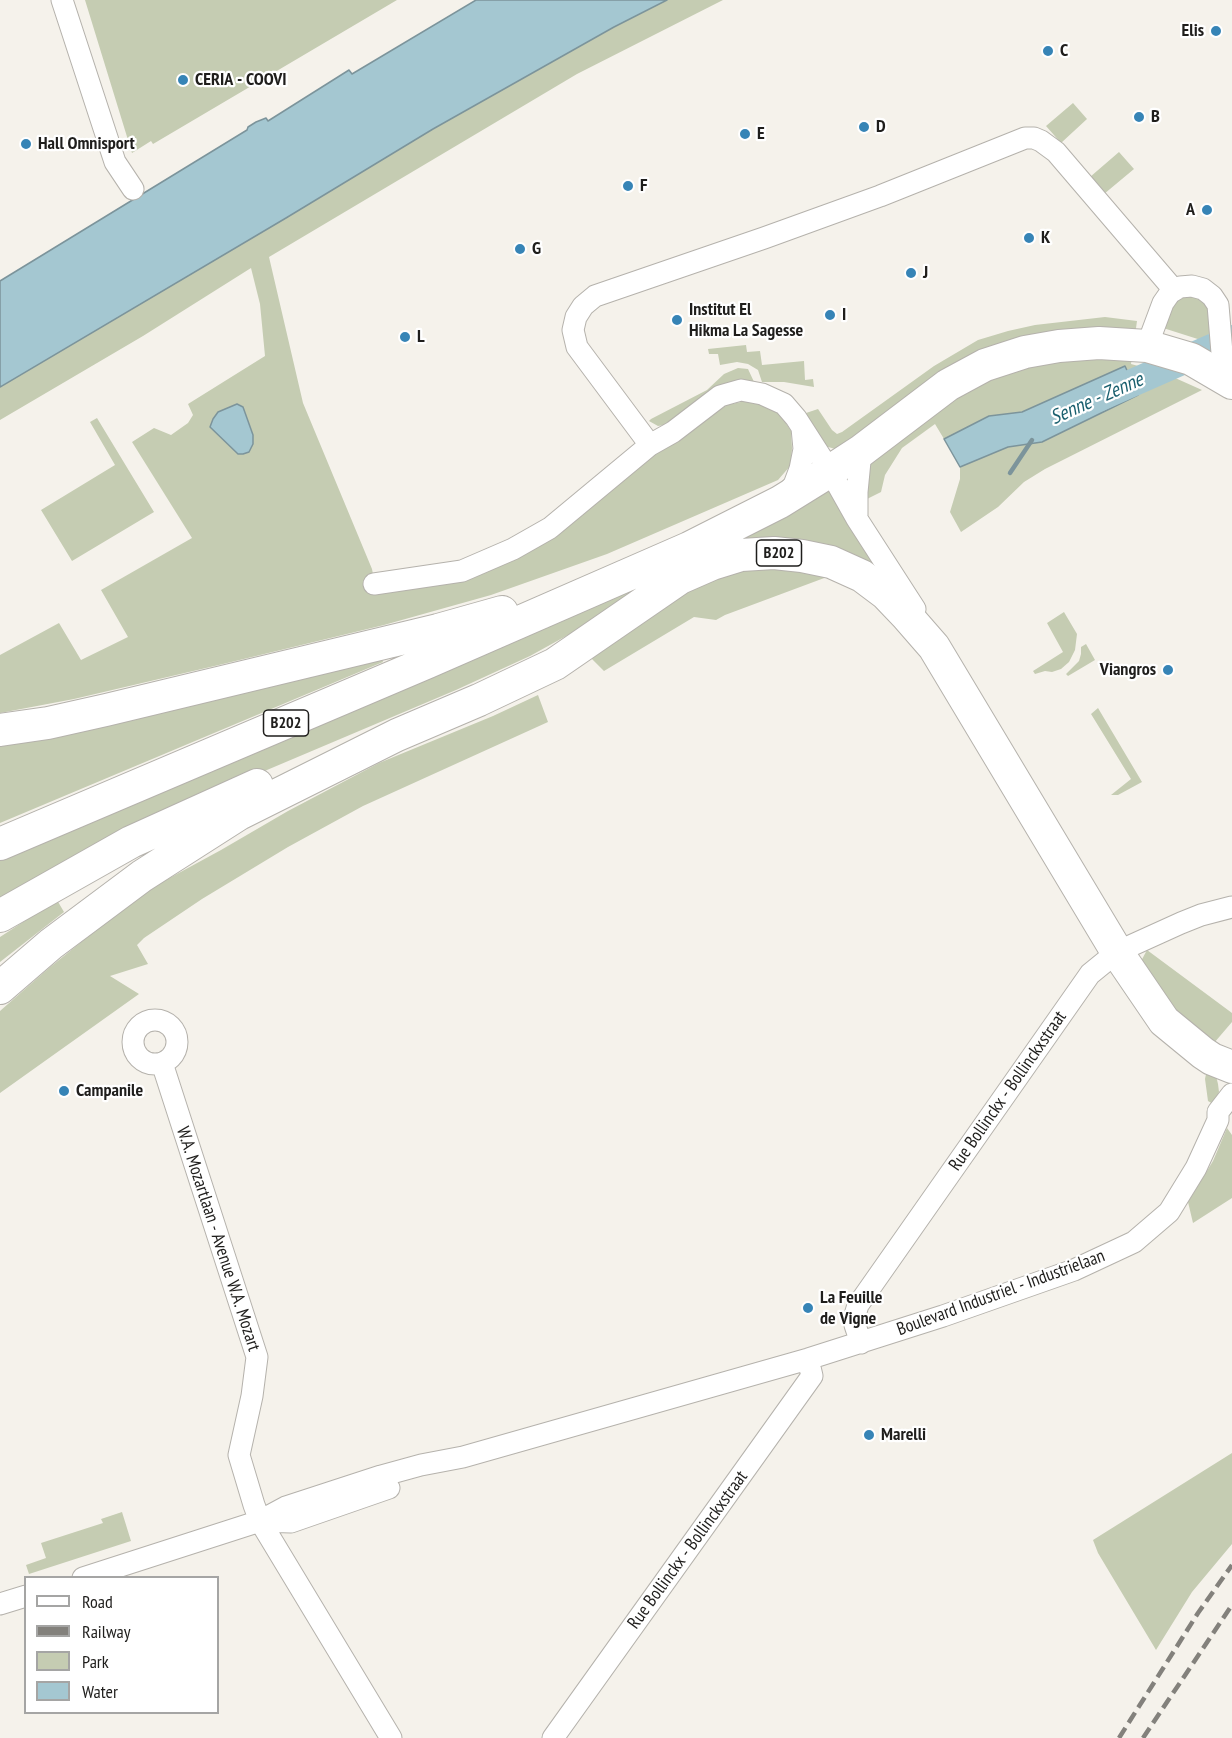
<!DOCTYPE html>
<style>
body{margin:0}
#map{position:relative;width:1232px;height:1738px;overflow:hidden;background:#f5f2eb;font-family:"PT Sans Narrow",sans-serif}
canvas{display:block}
.legend{position:absolute;left:24px;top:1576px;width:195px;height:138px;box-sizing:border-box;background:#fff;border:2px solid #a5a5a4;margin:0;padding:8px 10px;list-style:none;font-size:18px;color:#1f1e1c}
.legend li{display:flex;align-items:center;gap:12px;height:30px}
.legend b{width:30px;border:2px solid #a5a5a4}
</style>
<div id="map">
<canvas width="1232" height="1738"></canvas>
<ul class="legend">
<li><b style="height:8px;background:#fff"></b>Road</li>
<li><b style="height:8px;background:#83817c"></b>Railway</li>
<li><b style="height:16px;background:#c5ccb2"></b>Park</li>
<li><b style="height:16px;background:#a4c7d1"></b>Water</li>
</ul>
</div>
<script>
const context = document.querySelector('canvas').getContext('2d');
context.lineJoin = 'round';
function fill(path, color) { context.fillStyle = color; context.fill(path, 'evenodd'); }
const poly = rows => new Path2D(rows.map(r => 'M' + r).join(''));
function trace(path, color, width, dash) { context.strokeStyle = color; context.lineWidth = width; context.lineCap = dash ? 'butt' : 'round'; context.setLineDash(dash || []); context.stroke(path); }
function write(font, color, halo, rows, align = 'center') {
  context.font = font + ' "PT Sans Narrow",sans-serif'; context.lineWidth = 4.5; context.setLineDash([]); context.textBaseline = 'middle'; context.strokeStyle = halo; context.fillStyle = color; for (const [text, x, y, turn = 0] of rows) {
    context.save(); context.translate(x, y); context.rotate((+turn || 0) * Math.PI / 180); context.textAlign = isNaN(turn) ? turn : align; if (halo) context.strokeText(text, 0, 0); context.fillText(text, 0, 0); context.restore();
  }
}
fill(poly([
 [85,0,397,0,153,144,151,141,132,153],
 [667,0,723,0,577,74,269,257,303,403,372,569,377,594,465,575,599,498,661,450,727,405,750,400,766,405,780,414,791,431,792,448,791,465,778,480,607,554,491,595,384,625,223,664,74,699,0,713,0,655,59,623,81,660,128,637,101,590,192,538,132,442,154,428,171,435,188,423,193,415,188,404,265,356,260,304,251,268,143,336,0,420,0,387,286,218,433,129,614,27],
 [238,404,243,407,253,435,238,454,211,427,218,412],
 [1073,103,1087,119,1061,143,1046,126],
 [1119,152,1134,169,1104,194,1090,177],
 [1181,296,1195,296,1206,302,1213,328,1204,341,1160,327,1164,310],
 [1105,317,1137,321,1131,364,1164,373,1202,390,1045,469,1024,482,998,507,961,532,950,512,960,479,960,467,1008,447,1042,442,1125,366,1022,412,989,416,944,439,935,424,902,448,885,475,881,492,863,501,852,445,835,449,825,446,803,414,818,409,832,430,837,434,842,432,934,366,978,340,1008,331,1035,325],
 [746,345,747,352,760,351,762,365,804,361,805,380,813,379,814,387,784,382,762,382,758,370,748,364,737,362,720,365,718,354,709,354,708,349],
 [738,368,748,369,755,384,671,424,658,426,649,421,651,419,707,390,724,374],
 [97,418,154,512,72,561,41,510,115,465,90,422],
 [830,483,896,595,835,574,725,615,716,620,694,617,604,671,591,658,649,614,735,541],
 [683,566,586,625,530,656,456,690,189,803,0,904,0,855],
 [1064,612,1077,634,1075,650,1069,662,1061,669,1052,672,1045,671,1035,674,1033,671,1063,652,1047,623],
 [1086,644,1095,660,1068,676,1066,674,1079,661,1081,654,1081,647],
 [382,659,383,662,0,823,0,744],
 [538,695,548,722,363,806,288,847,202,899,144,938,137,945,148,964,110,976,139,994,0,1093,0,1011,49,968,142,893,221,850,288,811,379,763,493,716],
 [1098,708,1142,782,1118,795,1111,795,1131,779,1091,714],
 [57,900,64,912,0,962,0,937],
 [1147,950,1232,1013,1232,1022,1214,1043,1170,1006,1140,963],
 [1207,1069,1216,1076,1218,1084,1219,1092,1213,1104,1208,1101,1205,1079],
 [1227,1128,1232,1135,1232,1198,1193,1223,1188,1202,1213,1161],
 [1232,1453,1232,1544,1192,1592,1156,1650,1098,1553,1093,1540],
 [122,1512,131,1541,29,1574,26,1565,46,1558,41,1543,103,1523,101,1519]
]), '#c5ccb2');
const water = poly([
 [476,0,667,0,614,27,433,129,286,218,0,387,0,281,247,130,248,127,256,122,266,118,268,121,349,70,352,74,476,0],
 [1125,366,1138,395,1042,442,1008,447,960,467,944,439,989,416,1022,412,1125,366],
 [237,404,243,407,253,435,253,444,249,452,243,454,238,454,210,427,213,419,218,412,237,404]
]);
fill(water, '#a4c7d1');
trace(water, '#7c949b', 1.5);
trace(poly([
 [1010,473,1032,440]
]), '#7c949b', 4.5);
trace(poly([
 [1098,398,1232,339]
]), '#a4c7d1', 28);
const minor = poly([
 [62,0,115,162,133,189],
 [1147,346,1163,303,1170,293,1180,287,1192,286,1203,289,1212,296,1218,305,1222,353,1228,380],
 [650,445,577,347,573,330,576,317,583,306,595,296,764,238,880,196,1025,138,1034,138,1041,141,1056,152,1174,290],
 [786,494,794,485,800,469,804,449,802,428],
 [857,515,857,492,861,451],
 [374,584,462,571,513,549,550,528,650,445,673,432,720,396,741,390,762,394,784,404,796,418,830,471,857,519,915,609],
 '133 1042a22 22 0 1 1 44 0a22 22 0 1 1-44 0Z',
 [162,1063,257,1357,252,1396,239,1455,254,1505,260,1521,391,1738],
 [861,1343,855,1325,855,1315,858,1305,1090,974,1117,952,1181,923,1201,915,1232,907],
 [261,1521,291,1522,389,1488],
 [83,1578,260,1521,286,1507,381,1476,421,1465,463,1457,808,1359,943,1316,1074,1270,1134,1242,1169,1212,1196,1168,1218,1120,1218,1112,1232,1094],
 [0,1604,26,1596],
 [553,1738,812,1376,808,1359]
]);
const highway = poly([
 [0,730,48,723,106,710,438,630,502,612],
 [0,844,428,662,689,548,780,502,830,471,861,451,948,385,985,365,1025,352,1059,346,1099,343,1147,346,1191,359,1232,383],
 [0,916,131,842,257,785],
 [0,988,51,944,142,876,239,814,397,735,479,700,555,664,680,578,712,564,741,555,774,553,802,556,831,562,862,576,886,594,907,616,934,647,1117,952,1164,1021,1203,1053,1212,1059,1232,1067]
]);
trace(minor, '#b5b2ac', 23);
trace(highway, '#b5b2ac', 34);
trace(minor, '#fff', 21);
trace(highway, '#fff', 32);
trace(poly([
 [1119,1738,1198,1613,1232,1565],
 [1143,1738,1232,1605]
]), '#83817c', 4.5, [12, 6]);
for (const [x, y, r, color] of [
 [1216,31,6,"#3684b6"],
 [1048,51,6,"#3684b6"],
 [183,80,6,"#3684b6"],
 [1139,117,6,"#3684b6"],
 [864,127,6,"#3684b6"],
 [745,134,6,"#3684b6"],
 [26,144,6,"#3684b6"],
 [628,186,6,"#3684b6"],
 [1207,210,6,"#3684b6"],
 [1029,238,6,"#3684b6"],
 [520,249,6,"#3684b6"],
 [911,273,6,"#3684b6"],
 [830,315,6,"#3684b6"],
 [677,320,6,"#3684b6"],
 [405,337,6,"#3684b6"],
 [1168,670,6,"#3684b6"],
 [64,1091,6,"#3684b6"],
 [808,1308,6,"#3684b6"],
 [869,1435,6,"#3684b6"]
]) { const dot = new Path2D(); dot.arc(x, y, r, 0, 2 * Math.PI); context.fillStyle = color; context.fill(dot); trace(dot, '#fff', 2); }
for (const [x, y, w] of [
 [779,553,45],
 [286,723,45]
]) { const box = new Path2D(); box.roundRect(x - w / 2, y - 13, w, 26, 4.5); context.fillStyle = '#fff'; context.fill(box); trace(box, '#1f1e1c', 1.5); }
write('bold 16px', '#1f1e1c', null, [
 ["B202",779,553],
 ["B202",286,723]
]);
write('bold 18px', '#1f1e1c', '#fff', [
 ["Elis",1204,31,"right"],
 ["C",1060,51],
 ["CERIA - COOVI",195,80],
 ["B",1151,117],
 ["D",876,127],
 ["E",757,134],
 ["Hall Omnisport",38,144],
 ["F",640,186],
 ["A",1195,210,"right"],
 ["K",1041,238],
 ["G",532,249],
 ["J",923,273],
 ["Institut El",689,310],
 ["Hikma La Sagesse",689,331],
 ["I",842,315],
 ["L",417,337],
 ["Viangros",1156,670,"right"],
 ["Campanile",76,1091],
 ["La Feuille",820,1298],
 ["de Vigne",820,1319],
 ["Marelli",881,1435]
], 'left');
write('18px', '#1f1e1c', '#fff', [
 ["Rue Bollinckx - Bollinckxstraat",1008,1091,-55],
 ["W.A. Mozartlaan - Avenue W.A. Mozart",218,1239,72],
 ["Boulevard Industriel - Industrielaan",1001,1293,-20],
 ["Rue Bollinckx - Bollinckxstraat",688,1550,-54]
]);
write('italic 20px', '#195f6e', '#fff', [
 ["Senne - Zenne",1097,399,-24]
]);
</script>
